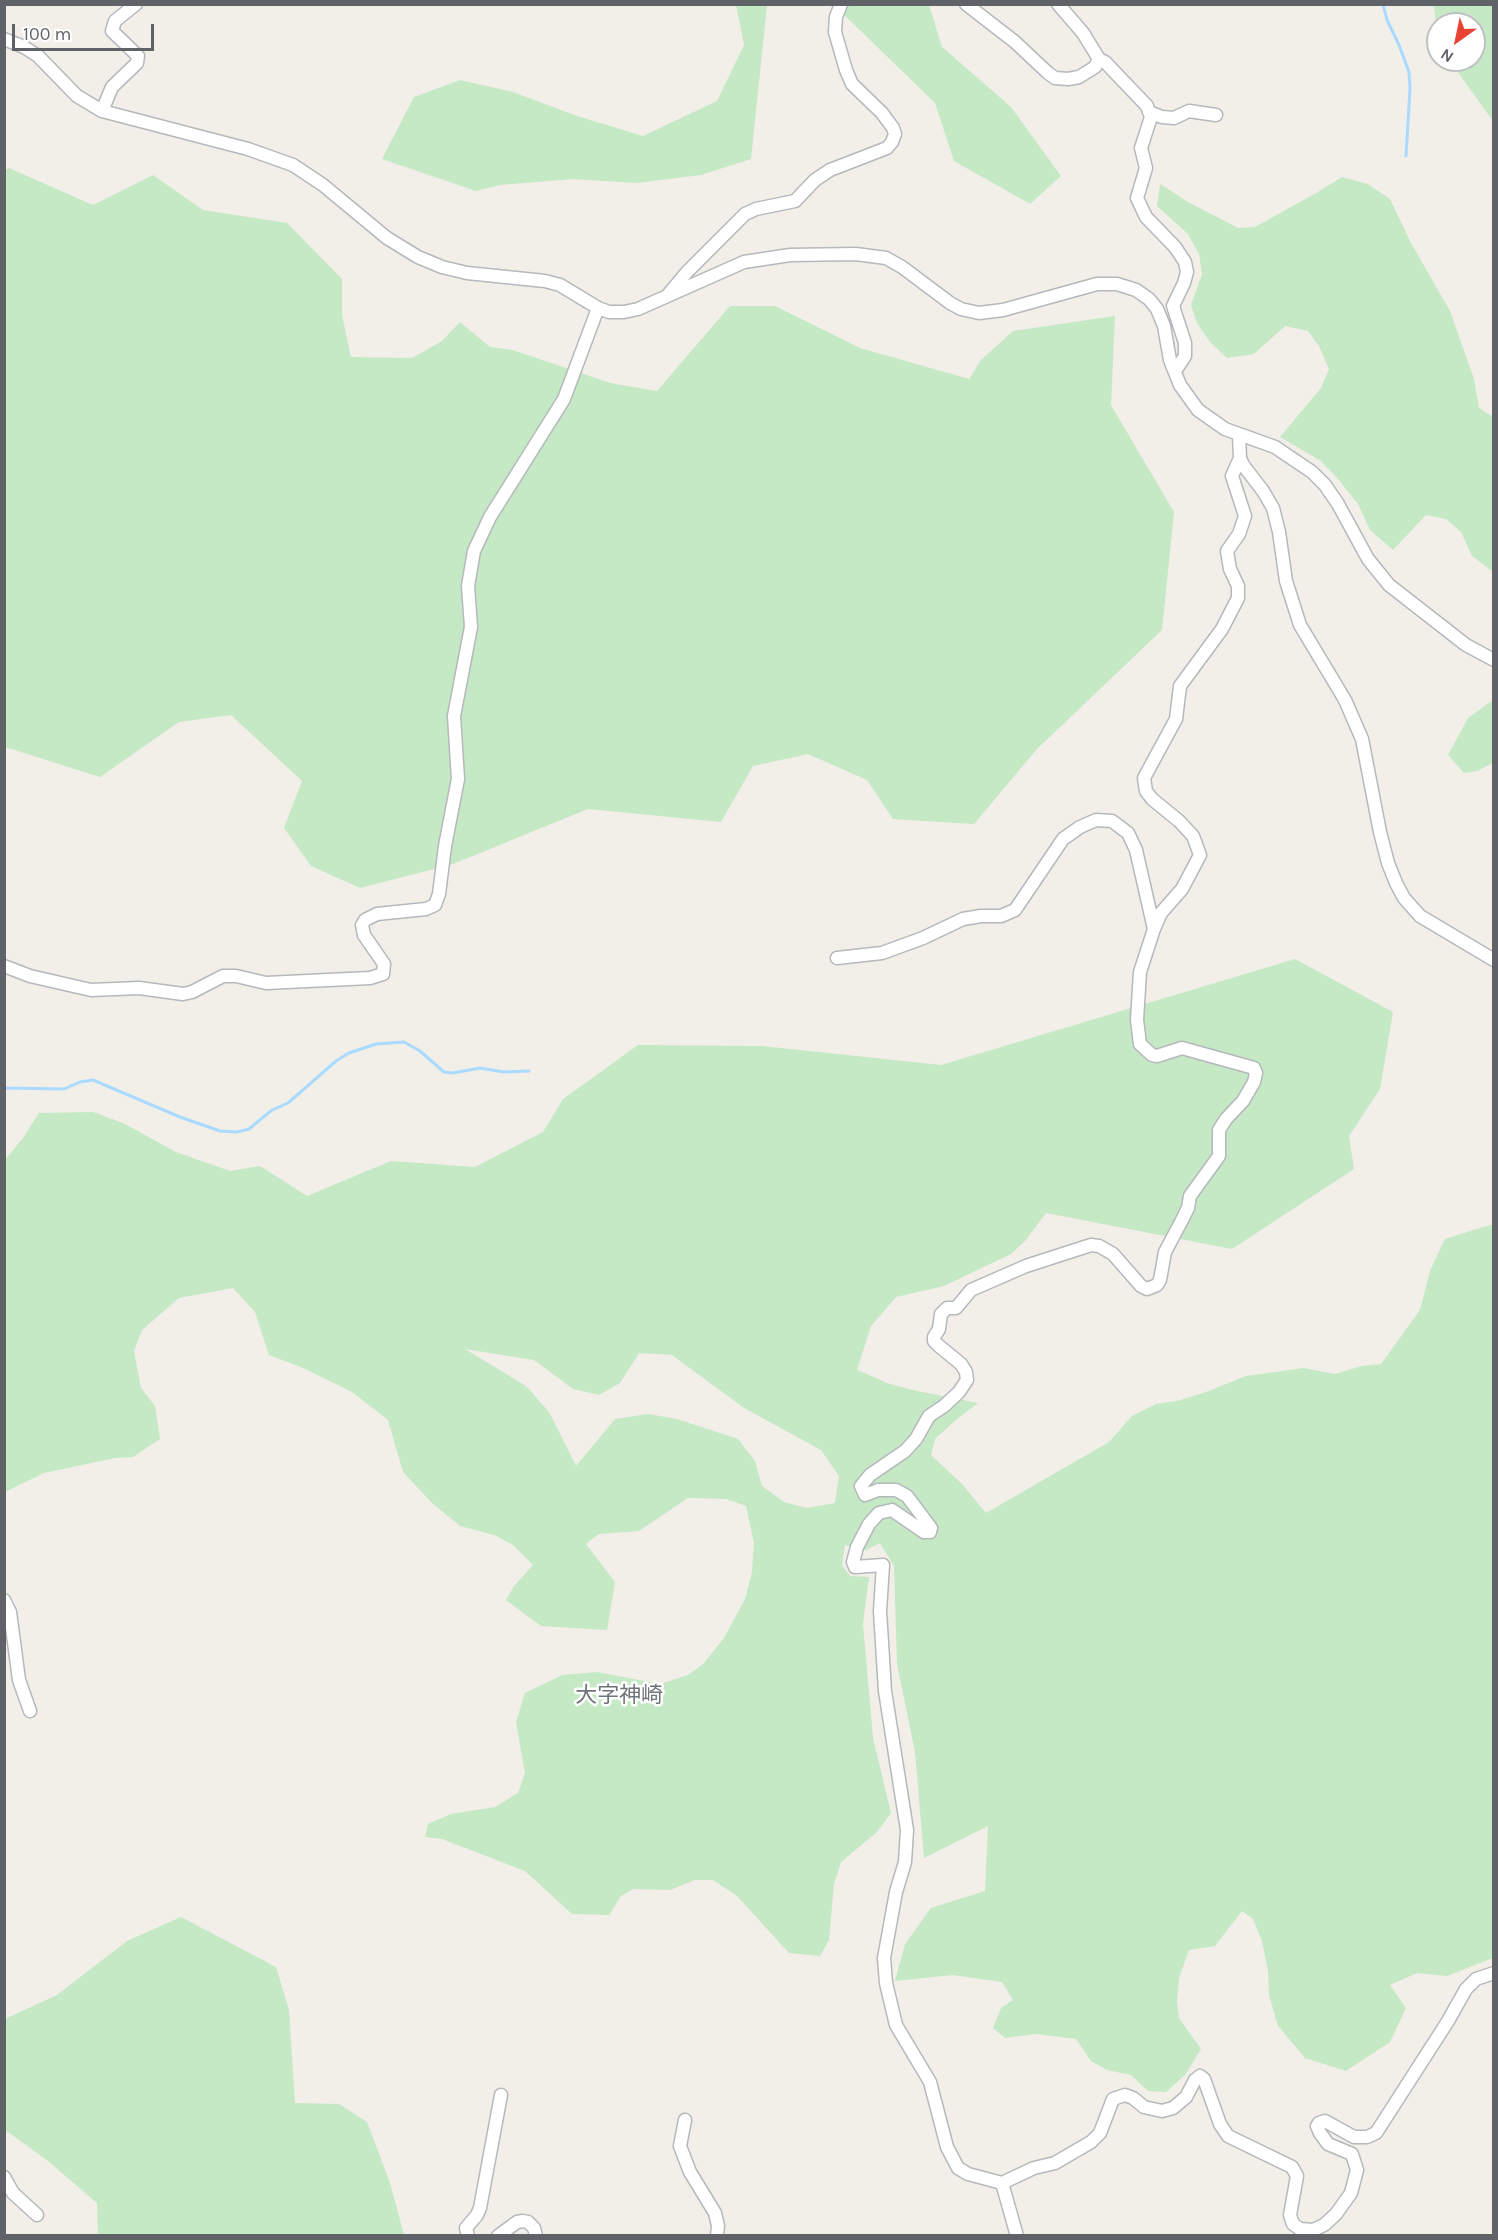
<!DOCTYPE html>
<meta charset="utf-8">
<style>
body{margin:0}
#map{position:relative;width:1498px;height:2240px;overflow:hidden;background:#f1efe8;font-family:Karla,sans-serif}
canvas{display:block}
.frame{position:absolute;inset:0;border:6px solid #5f6368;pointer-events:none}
.north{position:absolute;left:1426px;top:12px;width:60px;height:60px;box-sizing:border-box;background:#fff;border:2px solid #bfc1c3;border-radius:50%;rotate:213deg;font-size:16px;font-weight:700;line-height:24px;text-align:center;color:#5f6368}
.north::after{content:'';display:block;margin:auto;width:21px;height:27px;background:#ea4335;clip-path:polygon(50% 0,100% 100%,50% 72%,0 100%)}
.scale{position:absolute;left:12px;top:24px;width:142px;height:27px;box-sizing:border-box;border:3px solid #5f6368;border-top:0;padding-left:8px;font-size:18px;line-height:21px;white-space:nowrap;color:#5f6368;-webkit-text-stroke:4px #fff;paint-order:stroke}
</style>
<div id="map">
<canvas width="1498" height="2240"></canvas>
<div class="frame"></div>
<div class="north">N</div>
<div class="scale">100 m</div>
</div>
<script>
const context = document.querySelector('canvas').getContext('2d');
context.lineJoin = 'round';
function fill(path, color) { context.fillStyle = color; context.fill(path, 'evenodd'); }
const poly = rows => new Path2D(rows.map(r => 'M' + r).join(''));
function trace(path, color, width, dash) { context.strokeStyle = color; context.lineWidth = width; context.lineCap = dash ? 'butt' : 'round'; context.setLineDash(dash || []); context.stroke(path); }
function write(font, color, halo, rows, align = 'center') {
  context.font = font + ' Karla,"Noto Sans JP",sans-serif'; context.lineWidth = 5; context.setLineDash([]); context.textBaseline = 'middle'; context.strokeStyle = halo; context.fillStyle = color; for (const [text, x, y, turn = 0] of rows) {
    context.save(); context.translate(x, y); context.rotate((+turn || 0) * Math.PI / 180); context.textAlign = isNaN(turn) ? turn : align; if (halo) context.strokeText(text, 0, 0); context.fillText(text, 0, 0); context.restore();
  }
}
fill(poly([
 [736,5,767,5,751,159,701,175,637,183,573,179,500,185,476,191,382,159,414,97,460,80,513,92,577,116,643,136,717,101,744,45],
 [834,5,929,5,942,47,1011,107,1061,176,1030,204,954,161,935,103],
 [1434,5,1493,5,1493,121,1449,60,1474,60,1474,24,1438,24,1438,45],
 [9,168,93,205,153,175,203,210,287,223,342,279,342,315,351,357,412,358,442,341,460,322,490,347,513,350,610,383,657,391,730,306,775,306,860,348,969,379,981,360,1013,331,1115,316,1111,405,1174,512,1162,630,1037,749,974,824,893,819,867,780,808,754,753,766,721,822,588,809,453,864,360,888,311,866,284,828,302,781,231,715,179,722,100,777,5,747,4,171],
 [1342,177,1368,184,1390,199,1411,243,1450,311,1474,379,1479,408,1493,417,1493,572,1472,556,1461,532,1446,519,1426,515,1393,550,1370,530,1358,504,1338,479,1321,461,1280,437,1321,388,1329,369,1319,346,1308,331,1285,326,1254,354,1227,358,1210,342,1197,323,1191,305,1202,274,1199,254,1188,234,1157,206,1160,184,1188,202,1238,228,1255,227,1318,192],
 [1493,700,1493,763,1477,771,1464,773,1448,755,1468,718],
 [1295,959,1393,1012,1380,1089,1349,1136,1354,1169,1232,1249,1046,1213,1025,1241,1011,1254,944,1286,896,1297,871,1326,857,1370,890,1384,917,1391,978,1403,956,1420,935,1439,931,1455,962,1484,986,1513,1109,1442,1132,1416,1156,1404,1177,1401,1206,1392,1246,1376,1304,1368,1335,1374,1362,1366,1381,1364,1420,1310,1430,1271,1445,1239,1493,1224,1493,1958,1447,1976,1417,1973,1390,1985,1406,2008,1390,2042,1346,2071,1305,2058,1278,2026,1269,1995,1268,1971,1262,1941,1253,1919,1242,1911,1215,1946,1189,1950,1179,1978,1177,2002,1179,2018,1201,2049,1185,2075,1166,2092,1148,2091,1131,2075,1107,2070,1091,2061,1076,2039,1036,2034,1005,2038,993,2028,1001,2008,1013,2000,1002,1982,953,1975,895,1981,905,1944,931,1908,985,1891,988,1826,924,1858,915,1752,897,1664,894,1566,880,1543,866,1550,845,1545,842,1565,850,1576,869,1577,863,1624,873,1738,891,1813,877,1832,841,1862,834,1884,829,1940,820,1956,789,1953,737,1896,713,1880,695,1880,670,1890,634,1889,621,1896,609,1915,572,1914,525,1871,442,1839,425,1837,428,1824,451,1814,495,1807,518,1793,525,1773,516,1722,525,1693,562,1675,597,1672,660,1684,688,1675,703,1664,724,1638,745,1599,752,1572,754,1543,746,1506,726,1499,688,1498,639,1531,599,1534,586,1544,615,1582,607,1630,541,1626,506,1600,514,1586,533,1565,513,1545,494,1535,460,1526,432,1503,403,1472,388,1420,352,1392,301,1367,269,1355,255,1312,233,1288,179,1298,142,1330,134,1351,141,1388,155,1406,160,1439,133,1457,115,1458,44,1473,5,1492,5,1160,23,1138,39,1113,93,1112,123,1123,176,1152,230,1171,260,1166,307,1196,391,1161,475,1167,543,1132,563,1099,638,1045,762,1046,941,1065],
 [465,1349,534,1360,573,1389,599,1395,620,1383,639,1353,672,1355,744,1408,821,1450,839,1476,835,1503,807,1508,784,1502,762,1486,755,1461,738,1439,677,1419,648,1414,615,1419,576,1466,549,1412,526,1386],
 [181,1917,276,1967,289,2010,295,2103,339,2104,367,2122,390,2183,404,2235,98,2235,97,2203,48,2161,5,2130,5,2019,57,1995,127,1941]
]), '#c5e8c5');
trace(poly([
 [1383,4,1387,20,1399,45,1409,72,1410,88,1406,156],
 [4,1088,64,1089,80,1082,93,1080,180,1117,220,1131,237,1132,249,1129,272,1110,288,1103,336,1061,349,1053,376,1044,404,1042,420,1051,444,1072,453,1073,480,1068,504,1072,529,1071]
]), '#aadaff', 3);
const minor = poly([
 [966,4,1015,42,1048,73,1055,78,1068,79,1079,77,1095,67,1099,59,1083,33,1058,4],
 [4,39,24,47,38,56,77,96,102,111,248,149,293,165,323,185,387,238,418,257,442,267,467,273,545,281,560,285,598,308,609,312,624,312,638,309,744,262,790,255,856,254,886,258,902,267,950,303,961,309,979,313,1003,310,1097,284,1117,284,1136,290,1149,299,1157,309,1164,326,1170,360,1180,385,1198,410,1225,429,1275,447,1312,472,1325,485,1338,504,1368,559,1389,585,1466,645,1494,660],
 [1099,59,1105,62,1147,106,1151,117,1141,148,1146,168,1137,198,1146,217,1175,247,1185,262,1187,272,1184,283,1173,306,1185,343,1185,356,1175,371],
 [102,111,112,87,137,63,138,56,112,31,115,21,136,4],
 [1149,112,1162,117,1174,118,1189,111,1216,115],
 [667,296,687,272,745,214,756,209,795,201,815,180,830,170,887,148,892,142,895,134,893,128,882,113,852,84,846,70,835,32,836,17,841,4],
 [1239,436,1240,458,1243,465,1263,491,1273,508,1279,532,1286,581,1300,625,1345,700,1362,739,1380,832,1388,863,1396,883,1404,898,1420,916,1494,960],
 [1240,458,1232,476,1245,516,1239,534,1227,551,1230,569,1238,586,1238,598,1222,629,1180,686,1176,719,1144,778,1146,791,1152,799,1179,821,1193,836,1200,855,1182,889,1161,913,1154,929,1140,972,1137,1020,1140,1044,1152,1055,1157,1056,1182,1048,1254,1068,1256,1073,1254,1082,1243,1101,1226,1119,1219,1130,1219,1156,1190,1196,1188,1208,1182,1220,1165,1252,1160,1280,1157,1285,1147,1289,1141,1286,1113,1254,1099,1246,1091,1245,1026,1266,971,1290,956,1308,947,1308,941,1314,939,1329,934,1337,934,1341,939,1346,961,1364,966,1372,967,1380,959,1392,944,1406,929,1416,916,1439,905,1451,870,1475,861,1486,865,1495,878,1490,896,1490,907,1496,931,1528,930,1532,924,1532,892,1510,879,1513,869,1524,857,1547,853,1562,855,1567,883,1565,880,1611,885,1691,907,1830,905,1862,896,1892,884,1958,886,1983,896,2025,930,2082,947,2147,958,2168,968,2174,1002,2183,1034,2168,1055,2163,1091,2142,1100,2133,1113,2099,1125,2095,1133,2098,1144,2107,1162,2111,1173,2108,1186,2097,1195,2080,1200,2076,1204,2079,1220,2124,1228,2136,1292,2167,1297,2176,1290,2215,1293,2224,1300,2229,1313,2230,1324,2225,1336,2214,1351,2193,1357,2170,1352,2154,1328,2144,1320,2133,1317,2126,1319,2123,1325,2121,1354,2137,1367,2137,1376,2133,1448,2021,1466,1989,1476,1979,1494,1973],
 [837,958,882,953,923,938,963,919,981,916,1001,916,1015,910,1063,839,1080,827,1096,820,1112,821,1128,833,1136,850,1154,929],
 [4,966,30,976,91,990,139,988,183,994,192,992,223,976,236,976,266,983,370,978,383,974,384,964,364,935,362,925,365,920,377,914,426,909,435,905,439,894,445,846,458,779,454,716,471,627,468,586,474,551,490,517,564,399,598,308],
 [4,1600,10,1612,19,1680,30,1711],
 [685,2120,680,2146,690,2172,715,2213,718,2226,717,2236],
 [4,2177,13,2193,37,2215],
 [1002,2183,1017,2236],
 [468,2236,466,2228,477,2215,480,2208,501,2095],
 [498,2236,517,2222,523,2221,528,2222,534,2228,536,2236]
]);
trace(minor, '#b5b8bc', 15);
trace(minor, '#fff', 12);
write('22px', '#70757a', '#fff', [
 ["大字神崎",619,1696]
]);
</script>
